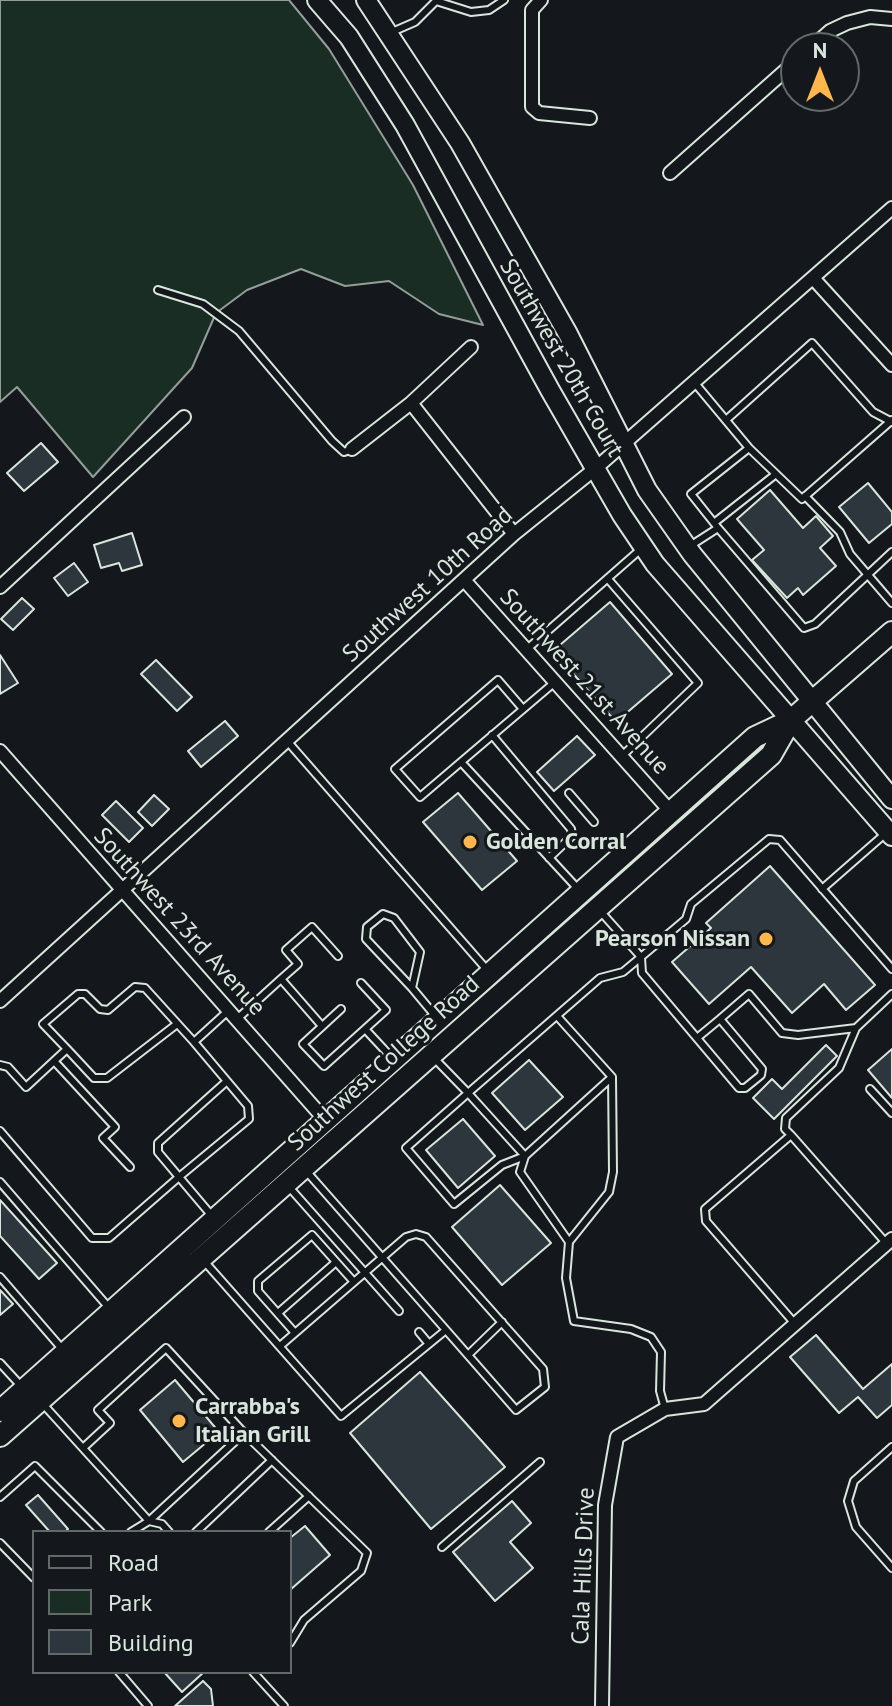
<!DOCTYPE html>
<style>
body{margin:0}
#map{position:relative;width:892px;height:1706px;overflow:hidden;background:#14181c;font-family:"PT Sans",sans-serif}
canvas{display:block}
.legend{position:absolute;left:32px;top:1530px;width:260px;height:144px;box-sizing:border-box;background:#14181c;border:2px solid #626a69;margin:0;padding:10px 14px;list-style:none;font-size:24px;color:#d8e6dc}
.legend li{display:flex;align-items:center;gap:16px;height:40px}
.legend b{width:40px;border:2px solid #626a69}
.north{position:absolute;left:780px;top:32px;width:80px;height:80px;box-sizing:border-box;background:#14181c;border:2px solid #626a69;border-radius:50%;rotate:0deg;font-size:22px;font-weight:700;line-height:32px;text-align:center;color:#d8e6dc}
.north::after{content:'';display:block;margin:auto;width:28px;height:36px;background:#ffb74d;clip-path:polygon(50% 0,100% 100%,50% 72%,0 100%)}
</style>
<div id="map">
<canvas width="892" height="1706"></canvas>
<ul class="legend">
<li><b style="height:10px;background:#14181c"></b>Road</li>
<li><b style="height:22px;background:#1a2d24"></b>Park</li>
<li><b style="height:22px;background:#2c363c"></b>Building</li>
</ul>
<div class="north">N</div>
</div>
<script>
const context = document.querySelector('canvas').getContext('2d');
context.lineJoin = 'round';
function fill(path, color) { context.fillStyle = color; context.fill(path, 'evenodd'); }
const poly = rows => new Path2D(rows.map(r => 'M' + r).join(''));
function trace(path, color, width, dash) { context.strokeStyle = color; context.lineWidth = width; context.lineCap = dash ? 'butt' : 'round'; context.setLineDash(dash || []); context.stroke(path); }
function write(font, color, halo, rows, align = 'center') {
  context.font = font + ' "PT Sans",sans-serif'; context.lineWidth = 6; context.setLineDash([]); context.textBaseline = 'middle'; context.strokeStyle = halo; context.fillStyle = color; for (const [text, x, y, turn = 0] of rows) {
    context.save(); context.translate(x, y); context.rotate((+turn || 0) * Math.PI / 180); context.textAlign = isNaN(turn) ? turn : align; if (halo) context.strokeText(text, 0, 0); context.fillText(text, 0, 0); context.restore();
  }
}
const green = poly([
 [0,0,289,0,329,49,413,185,483,325,439,314,389,281,345,286,301,269,247,290,216,313,192,368,93,477,17,387,0,402,0,0]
]);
fill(green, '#1a2d24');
trace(green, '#939e99', 2);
const building = poly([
 [41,443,58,462,24,491,7,473,41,443],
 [868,483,892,512,892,524,869,543,839,507,868,483],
 [770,490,803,528,816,516,833,536,820,548,836,566,803,595,798,588,787,598,752,560,764,550,737,519,770,490],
 [132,533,142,565,122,571,119,563,101,568,94,545,132,533],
 [74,563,88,582,68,596,54,578,74,563],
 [22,598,34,609,13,630,1,619,22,598],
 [610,602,672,674,616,722,553,651,610,602],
 [0,655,18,683,0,694,0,655],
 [156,660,192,697,177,711,141,674,156,660],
 [225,721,238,736,201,767,188,751,225,721],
 [577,736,595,755,554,791,537,772,577,736],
 [458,793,517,861,482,890,423,822,458,793],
 [154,795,169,809,152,826,138,812,154,795],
 [116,801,143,828,129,842,102,815,116,801],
 [770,866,875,985,846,1010,824,984,792,1013,751,967,709,1004,672,962,711,928,706,923,770,866],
 [826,1045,837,1056,774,1119,753,1098,772,1079,782,1089,826,1045],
 [892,1049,892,1098,868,1070,892,1049],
 [529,1060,563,1097,525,1130,492,1093,529,1060],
 [463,1119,495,1156,458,1188,426,1150,463,1119],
 [500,1185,551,1243,502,1285,452,1227,500,1185],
 [0,1200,57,1263,39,1279,0,1236,0,1200],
 [0,1290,13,1304,0,1315,0,1290],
 [816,1335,863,1389,892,1364,892,1405,877,1418,858,1397,839,1413,790,1357,816,1335],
 [420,1372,505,1467,431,1529,350,1433,420,1372],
 [175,1380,219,1432,183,1462,140,1410,175,1380],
 [38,1495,68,1529,65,1532,50,1532,26,1505,38,1495],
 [512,1501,531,1523,510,1542,533,1568,495,1601,453,1552,512,1501],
 [305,1526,330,1555,290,1590,290,1538,305,1526],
 [164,1672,204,1672,182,1692,164,1672],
 [203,1681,211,1689,213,1706,175,1706,203,1681]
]);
fill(building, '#2c363c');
trace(building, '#d8e6dc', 2);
const lane = poly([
 [436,1,471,12,489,10,504,0],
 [392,32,415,22,437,0],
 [158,290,203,304,239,331,332,441,344,452,352,449],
 [726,420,812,343,873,412,892,422],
 [749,448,802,499,892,420],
 [805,496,840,532,850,554,892,603],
 [714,523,776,474],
 [718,528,804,628,815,624,892,552],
 [690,546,718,528,691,494,749,448,694,382],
 [608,579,698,683,621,757],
 [526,650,641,549],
 [555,682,461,762,579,890],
 [492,735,571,829,572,836,549,858],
 [288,742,488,971],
 [461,762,420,797,395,769,498,680,523,709],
 [569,793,594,822],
 [822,889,886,833],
 [601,912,641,957,642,973,739,1088,745,1088,761,1075,762,1069,720,1019,749,994,782,1033,798,1035,856,1028],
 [361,983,386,1010,365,1029],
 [412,988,366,939,367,927,383,914,394,918,420,952,412,988,437,1018],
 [341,1009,303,1044,324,1066,365,1029,392,1058],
 [557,1016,612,1077,613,1172,609,1192,569,1242,566,1278,574,1321,631,1329,651,1337,661,1352,660,1391,665,1409],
 [236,1020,281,979],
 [322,1026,281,979,298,964,286,950,312,927,338,956],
 [697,1038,720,1019],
 [67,1049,94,1078,107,1078,177,1024],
 [434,1058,468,1093,600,978,623,972,641,957,686,919,691,904,769,839,780,840,892,969],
 [54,1061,115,1127,103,1138,130,1167],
 [0,1065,8,1067,26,1087,67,1049,43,1024,78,994,85,994,100,1009,108,1010,135,987,145,988,194,1042],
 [870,1089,892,1113],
 [0,1131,92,1238,109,1238,179,1177,158,1152,158,1143,227,1081],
 [791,1135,785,1129,786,1118,839,1068,856,1028,892,994],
 [0,1182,110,1309],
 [289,1187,399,1311],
 [212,1216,179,1177,249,1119,248,1106,194,1042,228,1011],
 [569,1242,520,1172,525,1156,468,1093,406,1148,454,1204,502,1165,525,1156,612,1077],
 [204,1261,341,1416,446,1330,307,1172],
 [0,1277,63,1350],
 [278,1313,336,1262],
 [796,1325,706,1221,705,1209,791,1135,887,1244],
 [419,1332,429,1344],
 [295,1333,258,1291,258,1281,312,1235,354,1282],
 [280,1346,406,1237,416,1234,426,1237,543,1369,545,1387,516,1410,446,1330],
 [468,1355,502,1322],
 [0,1363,22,1387],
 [42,1403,149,1521,131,1532],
 [892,1447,854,1481,848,1501,856,1527,892,1568],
 [83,1448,110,1423,98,1410,166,1348,244,1433],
 [0,1497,35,1466,101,1532],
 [149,1521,244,1433,367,1553,361,1571,304,1620,290,1643],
 [149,1521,162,1524,169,1532],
 [196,1532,272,1460],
 [269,1532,309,1496],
 [0,1543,34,1578],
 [442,1547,540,1462],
 [119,1672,148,1706],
 [253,1672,284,1706]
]);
const street = poly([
 [541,0,532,10,532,107,539,113,590,118],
 [811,48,830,31,847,23,870,17,892,19],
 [670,173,796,61],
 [813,278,892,365],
 [411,403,514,534],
 [352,449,411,403,471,347],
 [465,581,671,812],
 [0,587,184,417],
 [0,751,326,1121],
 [0,1001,514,534,596,468,892,208],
 [602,1706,605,1505,617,1437,665,1409,704,1404,892,1239]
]);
const secondary = poly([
 [317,0,349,37,405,125,550,390,622,515,655,564,892,836],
 [366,0,460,143,568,334,647,490,692,554,892,799]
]);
const primary = poly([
 [0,1411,755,737,791,720,892,632],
 [0,1436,771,755,791,720]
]);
trace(lane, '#d8e6dc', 10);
trace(street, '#d8e6dc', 16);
trace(secondary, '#d8e6dc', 22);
trace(primary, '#d8e6dc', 24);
trace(lane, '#14181c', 6);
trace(street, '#14181c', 12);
trace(secondary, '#14181c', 18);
trace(primary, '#14181c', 20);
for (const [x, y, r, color] of [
 [470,842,8,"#ffb74d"],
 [766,939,8,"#ffb74d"],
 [179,1421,8,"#ffb74d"]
]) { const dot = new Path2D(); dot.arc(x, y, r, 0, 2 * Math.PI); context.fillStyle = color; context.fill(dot); trace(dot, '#14181c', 3); }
write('24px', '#d8e6dc', '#14181c', [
 ["Southwest 20th Court",561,358,60],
 ["Southwest 10th Road",428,585,-42],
 ["Southwest 21st Avenue",584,682,48],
 ["Southwest 23rd Avenue",179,922,48],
 ["Southwest College Road",384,1064,-42],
 ["Cala Hills Drive",584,1566,-88]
]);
write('bold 24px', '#d8e6dc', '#14181c', [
 ["Golden Corral",486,842],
 ["Pearson Nissan",750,939,"right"],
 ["Carrabba's",195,1407],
 ["Italian Grill",195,1435]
], 'left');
</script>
